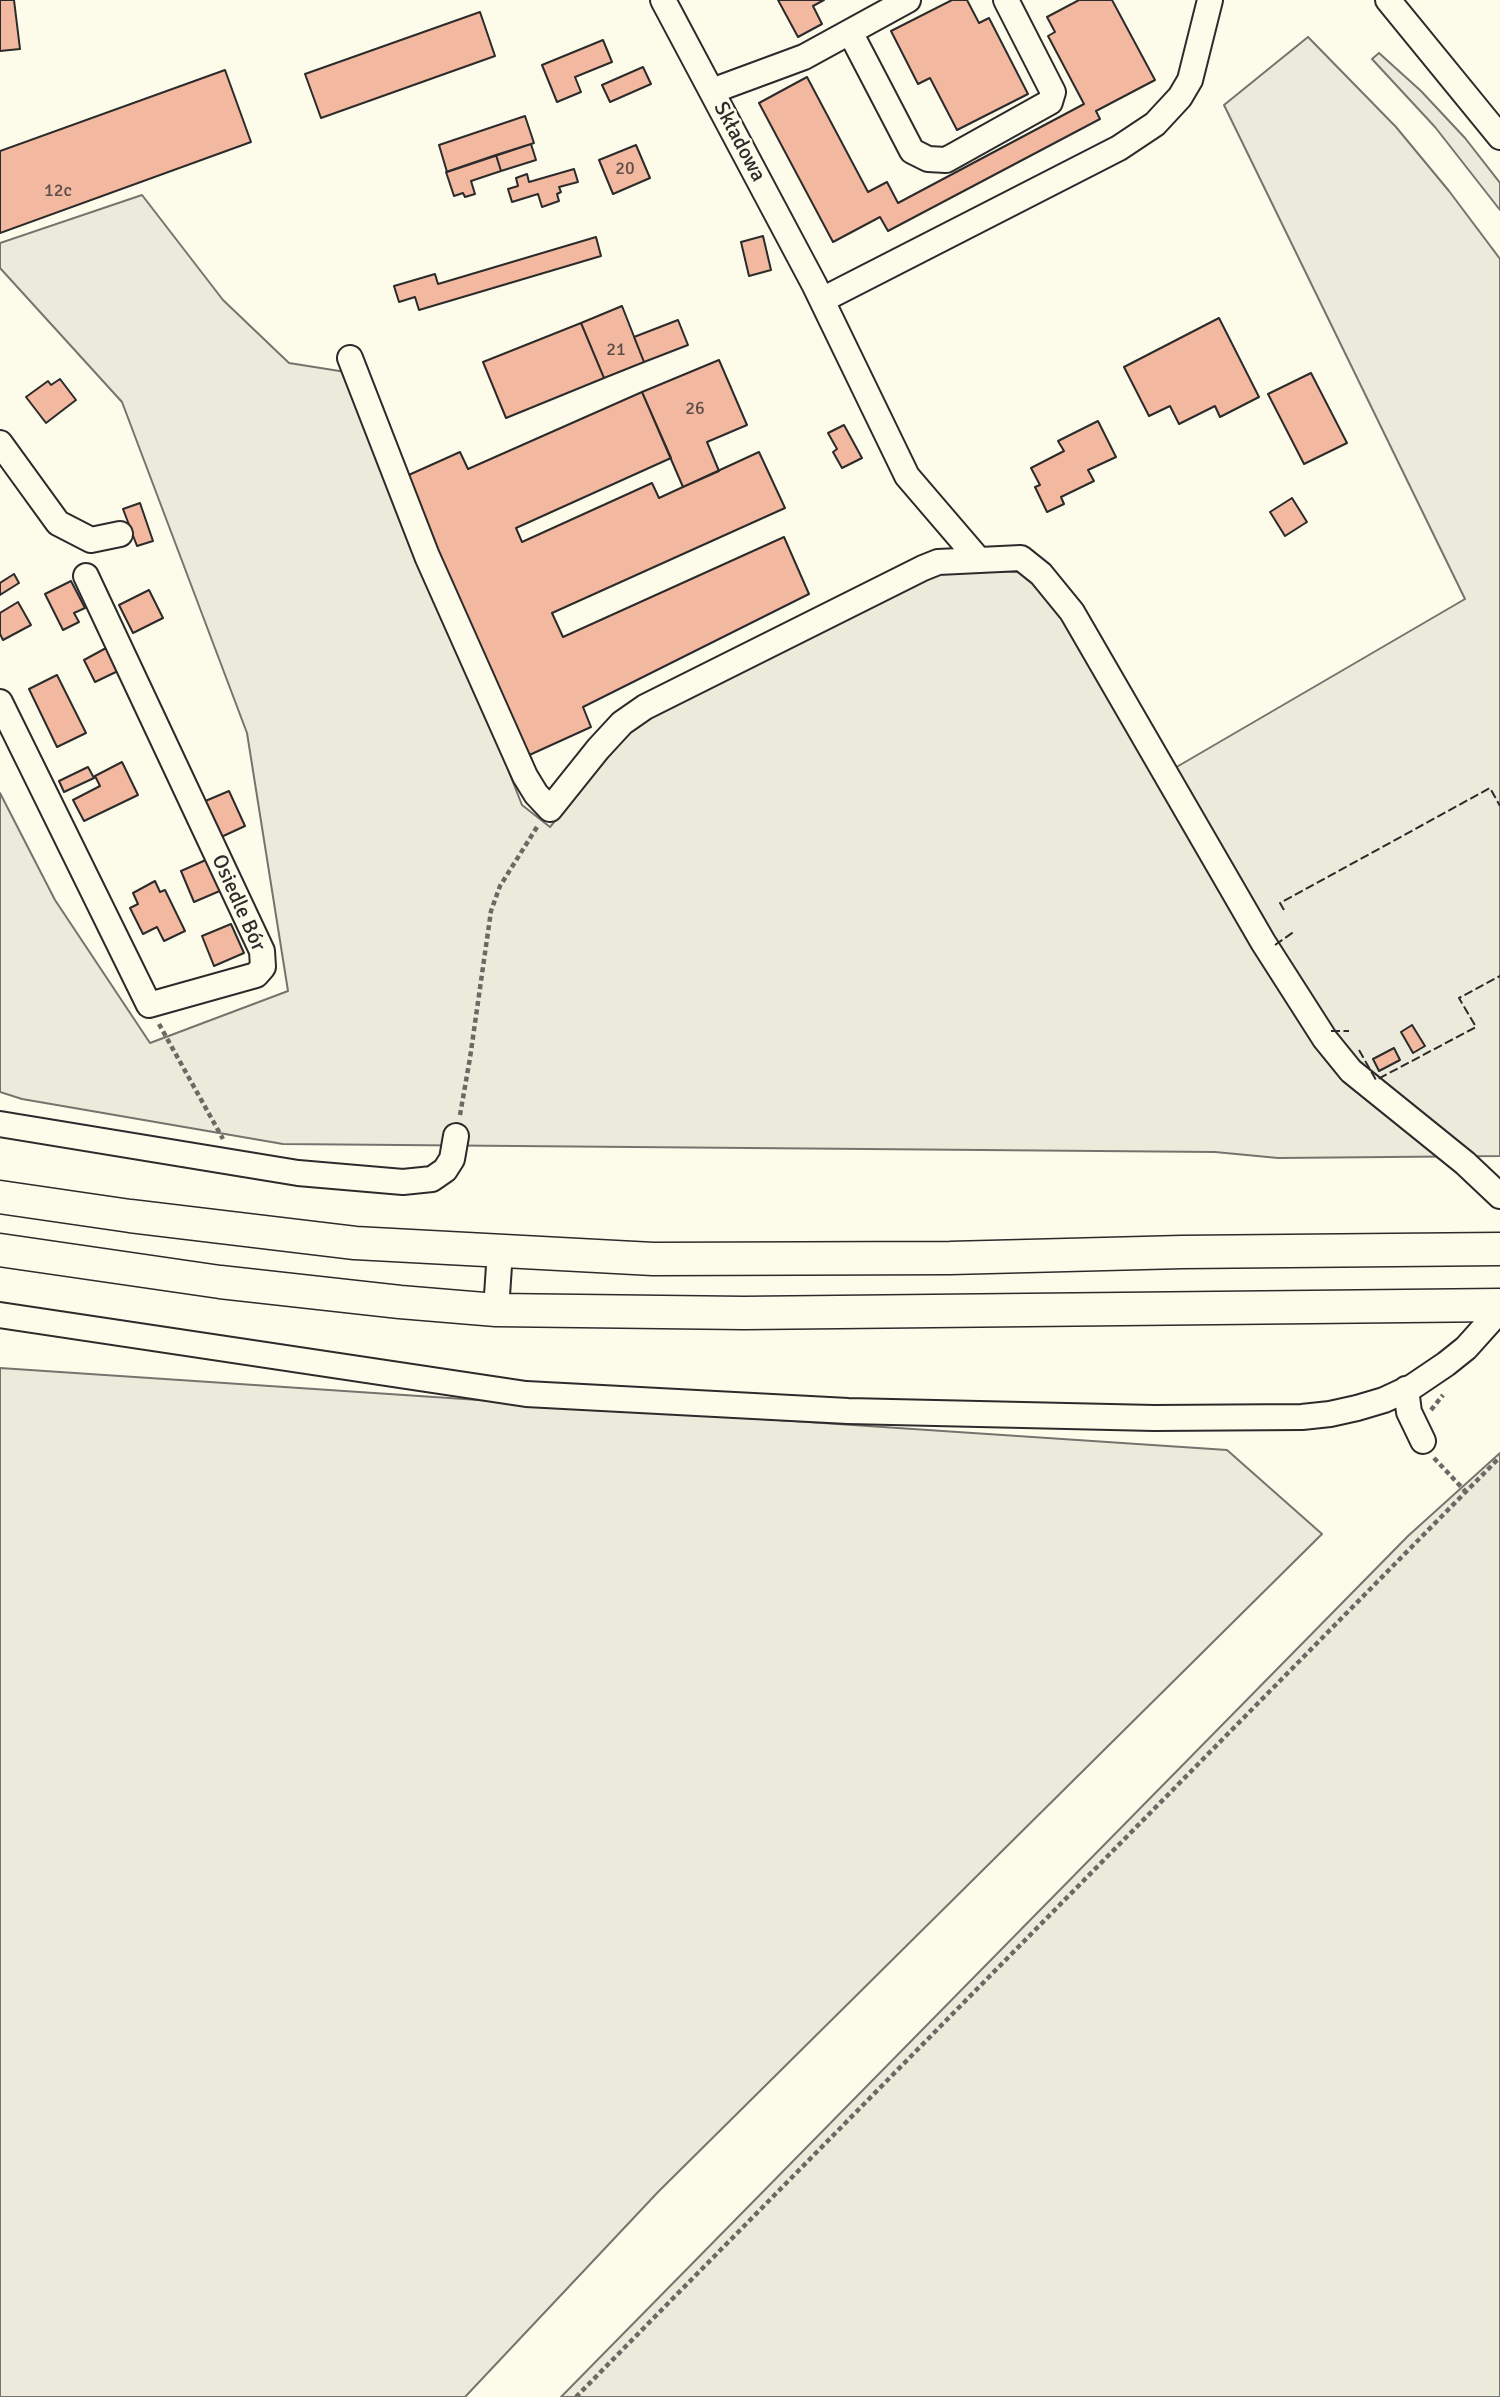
<!DOCTYPE html>
<meta charset="utf-8">
<style>
body{margin:0}
canvas{display:block;background:#fdfbea}
</style>
<canvas width="1500" height="2397"></canvas>
<script>
const context = document.querySelector('canvas').getContext('2d');
context.lineJoin = 'round';
function fill(path, color) { context.fillStyle = color; context.fill(path, 'evenodd'); }
const poly = rows => new Path2D(rows.map(r => 'M' + r).join(''));
function trace(path, color, width, dash) { context.strokeStyle = color; context.lineWidth = width; context.lineCap = dash ? 'butt' : 'round'; context.setLineDash(dash || []); context.stroke(path); }
function write(font, color, halo, rows, align = 'center') {
  context.font = font + ' Signika,sans-serif'; context.lineWidth = 5; context.setLineDash([]); context.textBaseline = 'middle'; context.strokeStyle = halo; context.fillStyle = color; for (const [text, x, y, turn = 0] of rows) {
    context.save(); context.translate(x, y); context.rotate((+turn || 0) * Math.PI / 180); context.textAlign = isNaN(turn) ? turn : align; if (halo) context.strokeText(text, 0, 0); context.fillText(text, 0, 0); context.restore();
  }
}
const green = poly([
 [1308,37,1396,127,1449,191,1500,259,1500,1156,1278,1158,1215,1152,283,1144,22,1099,0,1092,0,793,55,900,150,1043,288,991,247,733,122,402,0,268,0,243,142,195,223,300,289,363,352,373,522,805,550,827,622,740,649,714,915,583,949,570,1023,572,1059,614,1156,779,1465,599,1224,105,1308,37],
 [1379,53,1421,91,1465,138,1500,183,1500,210,1435,127,1372,59,1379,53],
 [0,1368,1227,1450,1322,1534,658,2192,465,2397,0,2397,0,1368],
 [1500,1453,1500,2397,561,2397,1408,1536,1500,1453]
]);
fill(green, '#ecebdb');
trace(green, '#74746e', 2);
const building = poly([
 [0,0,14,0,20,49,0,51,0,0],
 [778,0,824,0,813,6,822,24,798,37,778,0],
 [952,0,967,0,979,23,989,18,1028,94,957,130,930,78,918,84,891,31,952,0],
 [1079,0,1112,0,1155,80,1096,111,1100,119,888,231,880,217,833,242,759,103,807,77,868,192,887,182,898,203,1084,104,1048,36,1055,32,1047,17,1079,0],
 [480,12,495,56,321,118,305,74,480,12],
 [603,40,612,62,575,77,581,92,557,102,542,65,603,40],
 [643,67,651,84,610,102,602,85,643,67],
 [225,70,251,142,0,233,0,151,225,70],
 [525,116,534,143,447,172,439,145,525,116],
 [531,144,536,160,501,171,496,155,531,144],
 [636,145,650,178,613,194,599,160,636,145],
 [496,155,501,171,471,181,475,194,465,197,463,193,454,196,446,172,496,155],
 [574,169,578,182,559,187,561,192,557,194,559,201,542,207,538,194,512,202,508,189,518,186,516,178,527,174,529,182,574,169],
 [763,236,771,270,749,276,741,242,763,236],
 [596,237,601,256,419,310,415,297,399,302,394,286,435,274,438,284,596,237],
 [622,306,644,362,604,378,581,323,622,306],
 [1219,318,1259,397,1220,417,1215,406,1179,424,1170,406,1149,416,1124,367,1219,318],
 [678,320,688,345,644,362,634,337,678,320],
 [581,323,604,378,506,418,483,362,581,323],
 [719,360,747,425,707,442,719,471,683,487,642,392,719,360],
 [1311,373,1347,443,1304,464,1268,394,1311,373],
 [60,379,76,400,46,423,26,397,48,381,51,385,60,379],
 [642,392,671,458,516,528,522,542,652,483,659,498,759,452,785,508,552,613,563,637,784,537,809,594,583,707,591,727,525,757,402,478,460,452,468,469,642,392],
 [1098,421,1116,457,1088,470,1094,481,1061,497,1064,504,1047,512,1035,487,1040,485,1031,468,1064,451,1058,441,1098,421],
 [844,425,862,458,842,468,833,452,837,449,828,433,844,425],
 [1292,498,1307,522,1285,536,1270,512,1292,498],
 [140,503,153,541,137,546,123,509,140,503],
 [14,574,19,583,0,595,0,583,14,574],
 [71,581,85,608,74,613,79,622,63,630,45,594,71,581],
 [149,590,163,618,133,633,119,605,149,590],
 [18,602,31,625,3,640,0,634,0,613,18,602],
 [106,648,118,671,95,682,84,660,106,648],
 [57,675,86,733,57,747,29,689,57,675],
 [122,762,138,795,84,821,73,800,100,786,95,776,122,762],
 [88,767,94,778,64,792,59,781,88,767],
 [229,791,245,826,219,838,203,802,229,791],
 [208,859,222,890,194,902,181,871,208,859],
 [155,881,160,892,165,890,185,931,164,941,157,927,143,934,130,908,138,904,133,893,155,881],
 [231,924,244,953,214,966,202,936,231,924],
 [1412,1025,1425,1046,1413,1053,1401,1032,1412,1025],
 [1394,1048,1400,1060,1379,1071,1373,1059,1394,1048]
]);
fill(building, '#f2b8a0');
trace(building, '#2b2b2b', 2);
const minor = poly([
 [663,0,814,284,907,476,979,560],
 [1388,0,1500,137],
 [850,32,912,151,928,159,946,160,1050,102,1053,92,1006,0],
 [712,91,804,57,908,0],
 [822,300,1119,148,1155,124,1180,97,1190,80,1210,0],
 [350,358,427,556,525,776,536,794,550,809,598,749,622,723,645,707,923,568,938,562,1021,558,1041,574,1072,612,1263,942,1325,1039,1351,1071,1465,1163,1500,1196],
 [0,443,58,523,91,540,120,534],
 [0,702,149,1005,256,975,263,967,262,951,86,576],
 [0,1124,298,1173,403,1182,432,1179,445,1170,452,1159,456,1136],
 [496,1310,500,1251],
 [0,1315,526,1394,848,1411,1154,1418,1302,1417,1330,1414,1357,1408,1384,1400,1412,1387,1446,1364,1466,1348,1500,1310],
 [1406,1389,1409,1412,1423,1441]
]);
const major = poly([
 [0,1197,130,1216,355,1243,653,1259,950,1258,1182,1252,1500,1249],
 [0,1250,220,1282,400,1302,496,1310,744,1313,1500,1305]
]);
trace(minor, '#2b2b2b', 28);
trace(major, '#2b2b2b', 35);
trace(poly([
 [159,1024,223,1139],
 [460,1115,470,1058,491,911,500,886,537,827],
 [1431,1410,1443,1395],
 [1434,1458,1466,1492],
 [576,2397,1500,1457]
]), '#6a6964', 4.5, [5, 3.5]);
trace(minor, '#fdfbea', 24);
trace(major, '#fdfbea', 32);
trace(poly([
 [1284,910,1280,903,1490,788,1500,806],
 [1275,945,1295,931],
 [1331,1031,1349,1031],
 [1359,1050,1376,1080,1476,1027,1459,998,1500,976]
]), '#2b2b2b', 2, [9, 3.5]);
write('18px', '#5d4e48', null, [
 ["20",625,169],
 ["12c",58,191],
 ["21",616,350],
 ["26",695,409]
]);
write('21px', '#2b2b2b', '#fdfbea', [
 ["Składowa",739,142,62],
 ["Osiedle Bór",238,903,66]
]);
</script>
